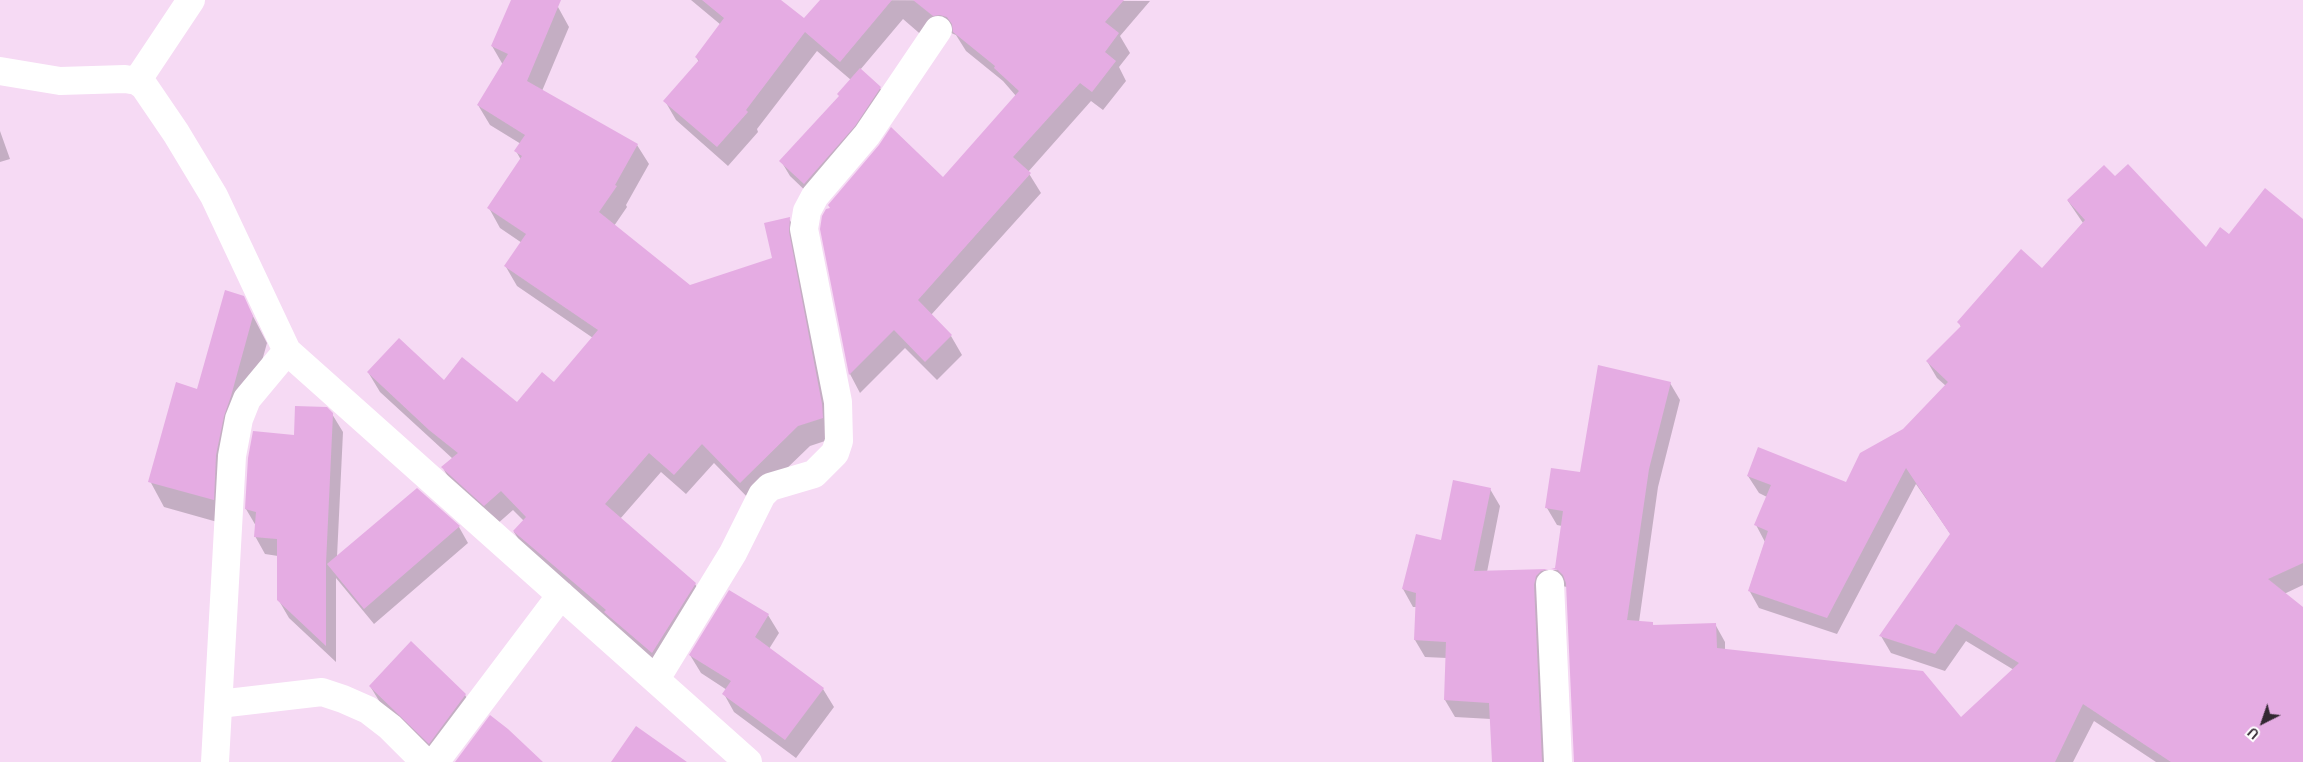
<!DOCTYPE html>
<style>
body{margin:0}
#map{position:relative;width:2303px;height:762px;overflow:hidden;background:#f6daf4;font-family:"Space Grotesk",sans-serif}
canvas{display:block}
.north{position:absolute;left:2238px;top:697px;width:50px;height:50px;-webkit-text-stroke:4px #fff;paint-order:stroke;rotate:221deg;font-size:14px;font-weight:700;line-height:20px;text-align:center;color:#332832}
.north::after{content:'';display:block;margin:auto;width:18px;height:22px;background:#332832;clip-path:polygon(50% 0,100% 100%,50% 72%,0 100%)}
</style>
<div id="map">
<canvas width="2303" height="762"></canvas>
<div class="north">U</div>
</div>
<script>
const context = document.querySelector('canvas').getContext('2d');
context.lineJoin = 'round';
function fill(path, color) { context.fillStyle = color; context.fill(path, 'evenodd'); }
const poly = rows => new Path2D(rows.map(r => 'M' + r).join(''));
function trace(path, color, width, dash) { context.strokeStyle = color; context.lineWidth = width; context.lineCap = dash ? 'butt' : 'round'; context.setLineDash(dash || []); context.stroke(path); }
fill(poly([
 [512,0,541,0,558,7,569,27,542,91,637,145,649,164,626,205,627,207,614,226,690,286,773,259,789,219,801,238,834,438,810,446,752,502,714,463,686,494,661,472,620,519,695,584,707,604,663,672,526,551,514,532,524,521,513,510,496,525,454,487,443,468,453,459,380,392,368,372,444,382,517,404,554,384,593,338,517,286,506,267,522,243,500,228,489,208,521,160,516,151,521,144,490,125,478,105,503,65,492,46],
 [691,0,779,0,804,20,821,0,1150,1,1120,36,1130,53,1119,67,1126,81,1103,110,1091,101,1028,172,1041,193,931,315,951,336,962,355,937,380,905,348,860,393,850,374,821,229,943,179,1016,96,1003,81,966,51,956,35,951,33,943,35,933,45,903,19,860,70,880,88,889,103,814,199,790,176,781,161,840,97,851,80,817,51,757,129,758,132,728,166,676,120,665,101,699,62,696,57,721,25],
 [0,131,10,159,0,162],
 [2115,178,2206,249,2229,236,2303,220,2303,585,2284,594,2303,608,2303,762,2156,762,2094,721,2073,762,1575,762,1567,587,1562,586,1553,570,1557,570,1562,526,1557,525,1547,508,1670,383,1680,400,1658,487,1639,622,1652,623,1654,626,1715,624,1725,642,1725,651,1961,719,2014,670,1966,641,1945,671,1891,653,1881,636,1951,535,1916,484,1837,634,1759,608,1749,590,1765,542,1756,525,1767,497,1759,493,1748,476,1847,484,1904,430,1946,386,1937,378,1927,361,1961,327,1959,322,2042,269,2083,223,2068,201],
 [243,297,267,343,245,422,228,525,164,507,150,481,198,390],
 [332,414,343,432,337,557,417,489,459,527,468,543,374,624,336,578,336,662,289,618,278,599,278,556,265,554,255,536,256,526,246,509,295,436],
 [1490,489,1500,506,1487,572,1548,570,1557,586,1551,762,1494,762,1491,719,1455,717,1445,700,1447,658,1425,657,1415,640,1417,607,1413,607,1403,589,1442,541],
 [768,615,779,633,769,649,823,689,834,707,796,758,734,712,724,694,727,690,701,673,690,655],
 [411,643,465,695,476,713,440,761,381,704,370,686]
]), '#0003');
fill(poly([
 [511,0,561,0,527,81,638,144,615,185,617,186,599,212,690,285,772,258,764,223,790,217,789,232,822,404,823,418,798,426,740,483,702,444,674,475,649,453,605,504,696,583,652,653,604,612,606,610,513,531,526,517,501,491,484,506,441,467,458,453,429,430,367,372,399,338,444,380,462,357,517,402,542,372,554,382,598,330,504,266,526,234,487,208,522,156,514,151,525,135,477,105,508,54,491,46],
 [702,0,781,0,804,18,820,0,892,0,840,62,805,32,746,110,748,112,717,147,663,101,699,60,695,57,724,18],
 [913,0,1124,0,1105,22,1119,33,1105,52,1116,61,1092,92,1080,83,1013,157,1031,173,918,300,952,335,925,362,894,330,849,375,820,229,822,216,826,209,830,208,828,205,879,145,891,127,943,177,1019,91,994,68,995,66,953,32,952,24,947,17,940,15,933,16],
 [860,68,881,87,855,126,804,184,779,161,839,96,837,94],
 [2128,164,2206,247,2220,227,2229,234,2265,188,2303,219,2303,563,2268,579,2303,607,2303,762,2171,762,2083,704,2055,762,1574,762,1566,583,1563,575,1558,570,1551,569,1555,568,1563,511,1545,508,1551,468,1580,472,1598,365,1671,382,1649,469,1627,620,1653,622,1653,625,1716,623,1717,648,1923,671,1961,717,2019,663,1956,624,1935,654,1879,636,1950,534,1906,468,1827,618,1748,591,1768,531,1754,525,1771,485,1747,476,1758,447,1846,482,1860,453,1903,429,1948,382,1926,361,1961,326,1957,322,2021,249,2042,268,2085,220,2067,200,2104,165,2115,176],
 [225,290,244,296,253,316,231,396,224,416,216,455,214,500,148,482,176,382,197,389],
 [295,406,327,407,333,413,326,563,326,646,277,600,277,539,254,537,256,512,245,509,248,458,253,431,294,435],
 [1453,480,1491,488,1474,571,1548,569,1541,571,1536,576,1534,585,1542,762,1492,762,1489,703,1444,700,1446,642,1414,640,1416,593,1402,589,1416,534,1441,540],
 [417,488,460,526,364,609,327,564],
 [729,590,769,614,755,637,824,688,785,740,722,694,731,681,689,655],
 [411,641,466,694,429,744,369,686],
 [490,715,508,729,543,762,455,762],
 [636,726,687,762,611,762]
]), '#e5ace3');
trace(poly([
 [0,71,60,81,125,79,137,81,144,86,176,133,214,196,287,351,247,399,239,419,232,456,215,762],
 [137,81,191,0],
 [287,351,748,762],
 [1550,584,1558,762],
 [656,679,733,553,762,495,770,487,814,474,835,453,839,441,838,402,804,229,807,211,815,196,867,135,938,30],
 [219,704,322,692,343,699,368,710,390,727,425,762],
 [435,762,561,595]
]), '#fff', 28);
</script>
